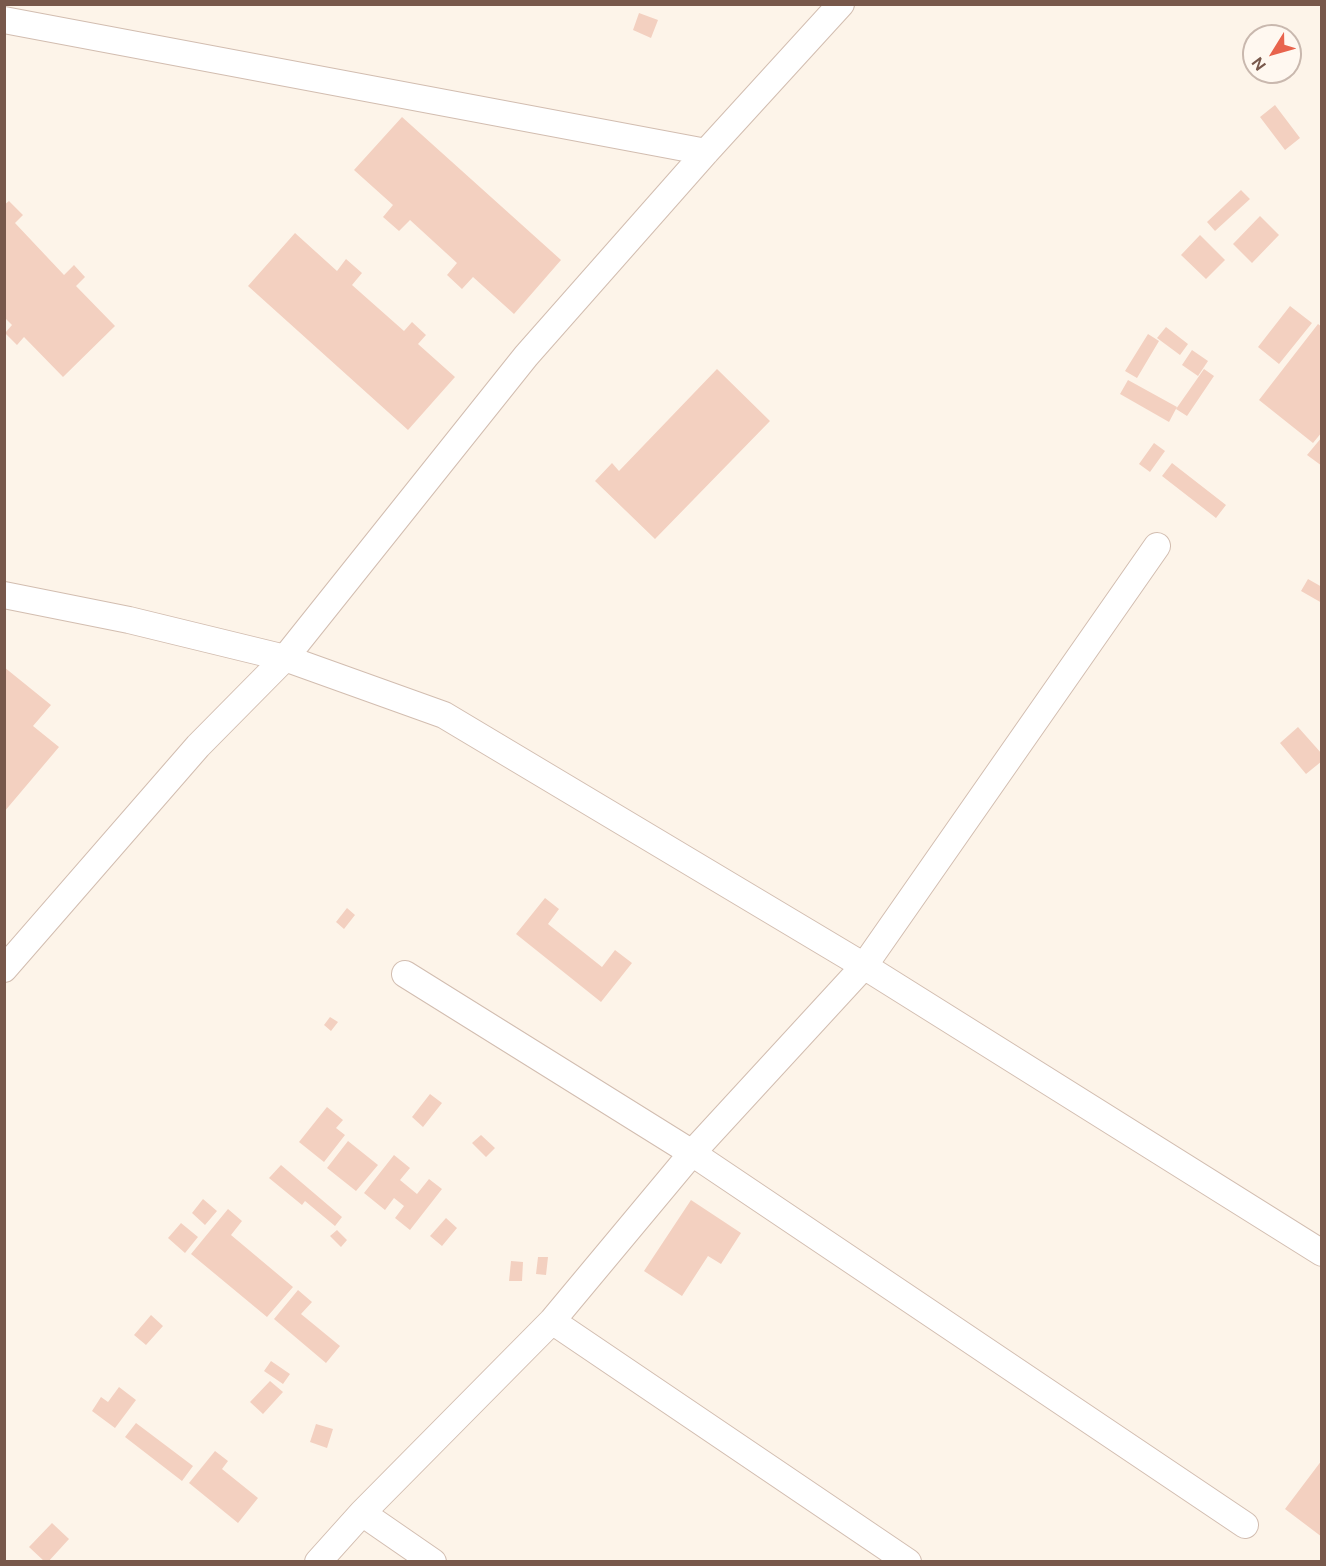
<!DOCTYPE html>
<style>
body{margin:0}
#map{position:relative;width:1326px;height:1566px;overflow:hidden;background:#fdf4e9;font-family:"DM Sans",sans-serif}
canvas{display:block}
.frame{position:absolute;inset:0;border:6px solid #78584b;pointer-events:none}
.north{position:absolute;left:1242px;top:24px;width:60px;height:60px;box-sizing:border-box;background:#fff8f0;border:2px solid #c9b8ae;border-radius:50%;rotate:233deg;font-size:16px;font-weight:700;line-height:24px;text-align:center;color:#78584b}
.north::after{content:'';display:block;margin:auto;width:21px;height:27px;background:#e8644d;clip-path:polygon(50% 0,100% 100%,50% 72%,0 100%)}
</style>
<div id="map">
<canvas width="1326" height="1566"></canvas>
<div class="frame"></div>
<div class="north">N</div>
</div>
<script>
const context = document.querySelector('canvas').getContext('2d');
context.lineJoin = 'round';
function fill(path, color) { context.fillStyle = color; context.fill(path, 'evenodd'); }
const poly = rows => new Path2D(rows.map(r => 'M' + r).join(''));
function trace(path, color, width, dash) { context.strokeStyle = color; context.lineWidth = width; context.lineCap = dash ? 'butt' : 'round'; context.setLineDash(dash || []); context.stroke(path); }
fill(poly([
 [639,13,658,20,651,38,633,30],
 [1275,105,1300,138,1285,150,1260,117],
 [402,117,561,260,514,314,473,277,462,289,447,275,457,263,410,220,399,231,383,217,393,205,354,170],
 [1241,190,1250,199,1215,231,1207,222],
 [9,201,23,215,15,223,64,275,74,265,85,277,76,286,115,326,63,377,24,337,17,345,5,333,12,325,4,317,4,205],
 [1260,216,1279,235,1252,263,1233,244],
 [295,233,337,271,346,259,362,273,352,285,404,331,412,322,426,335,418,344,455,377,408,430,248,286],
 [1200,235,1225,260,1206,279,1181,255],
 [1290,306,1312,323,1279,364,1258,347],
 [1318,324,1322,327,1322,432,1313,443,1259,400],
 [1166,327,1188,344,1180,355,1157,338],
 [1148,334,1159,341,1137,378,1125,371],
 [1192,350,1208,361,1198,376,1182,365],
 [717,369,770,421,655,539,595,481,612,463,619,471],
 [1204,369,1214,376,1187,416,1176,409],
 [1128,380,1177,407,1169,422,1120,394],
 [1322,437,1322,466,1307,455],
 [1154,443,1165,451,1150,472,1139,464],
 [1172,463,1226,505,1216,518,1162,476],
 [1308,579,1322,587,1322,603,1301,591],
 [4,667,51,705,33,726,59,747,4,812],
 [1298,727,1322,754,1322,761,1306,774,1280,743],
 [545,898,559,909,548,924,602,967,615,950,632,963,601,1002,516,934],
 [347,908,355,915,344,929,336,922],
 [330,1017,338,1022,331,1031,324,1025],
 [430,1094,442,1103,423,1127,412,1117],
 [327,1107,343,1120,336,1128,345,1135,324,1162,299,1142],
 [481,1135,495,1148,486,1157,472,1143],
 [348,1141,378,1165,356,1191,327,1168],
 [394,1155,410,1168,400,1180,417,1194,429,1179,442,1189,410,1230,395,1218,404,1206,394,1198,385,1210,364,1193],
 [281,1165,342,1217,335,1226,305,1201,302,1205,269,1178],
 [203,1199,217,1211,205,1225,192,1213],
 [691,1200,741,1233,721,1264,708,1256,682,1296,644,1271],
 [228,1209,242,1221,231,1235,293,1287,267,1317,191,1254],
 [446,1218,457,1228,442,1246,430,1236],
 [181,1223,198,1237,185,1253,168,1238],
 [337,1230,347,1240,341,1247,330,1236],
 [538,1257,548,1257,546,1275,536,1274],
 [511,1261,523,1262,522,1281,509,1281],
 [298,1290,312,1302,301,1314,340,1346,326,1363,274,1319],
 [151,1315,163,1326,146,1345,134,1335],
 [271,1361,290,1374,283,1384,264,1371],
 [270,1381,283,1392,263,1414,250,1402],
 [119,1387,136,1400,115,1428,92,1411,101,1397,108,1402],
 [136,1423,193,1466,182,1481,125,1437],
 [316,1424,333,1429,327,1448,310,1442],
 [215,1451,228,1461,222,1469,258,1498,238,1523,189,1483],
 [1322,1460,1322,1537,1285,1509],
 [52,1523,69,1539,48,1562,45,1562,29,1547]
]), '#f3d0c0');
const minor = poly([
 [4,20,706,152],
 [4,595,129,620,285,658,444,715,864,966,1322,1253],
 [4,969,198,746,285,658,526,356,706,152,841,4],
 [405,974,692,1153,1245,1525],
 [552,1321,908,1562],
 [362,1513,433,1562],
 [318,1562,362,1513,552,1321,692,1153,864,966,1157,546]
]);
trace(minor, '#d2bdb0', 28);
trace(minor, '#fff', 26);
</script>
